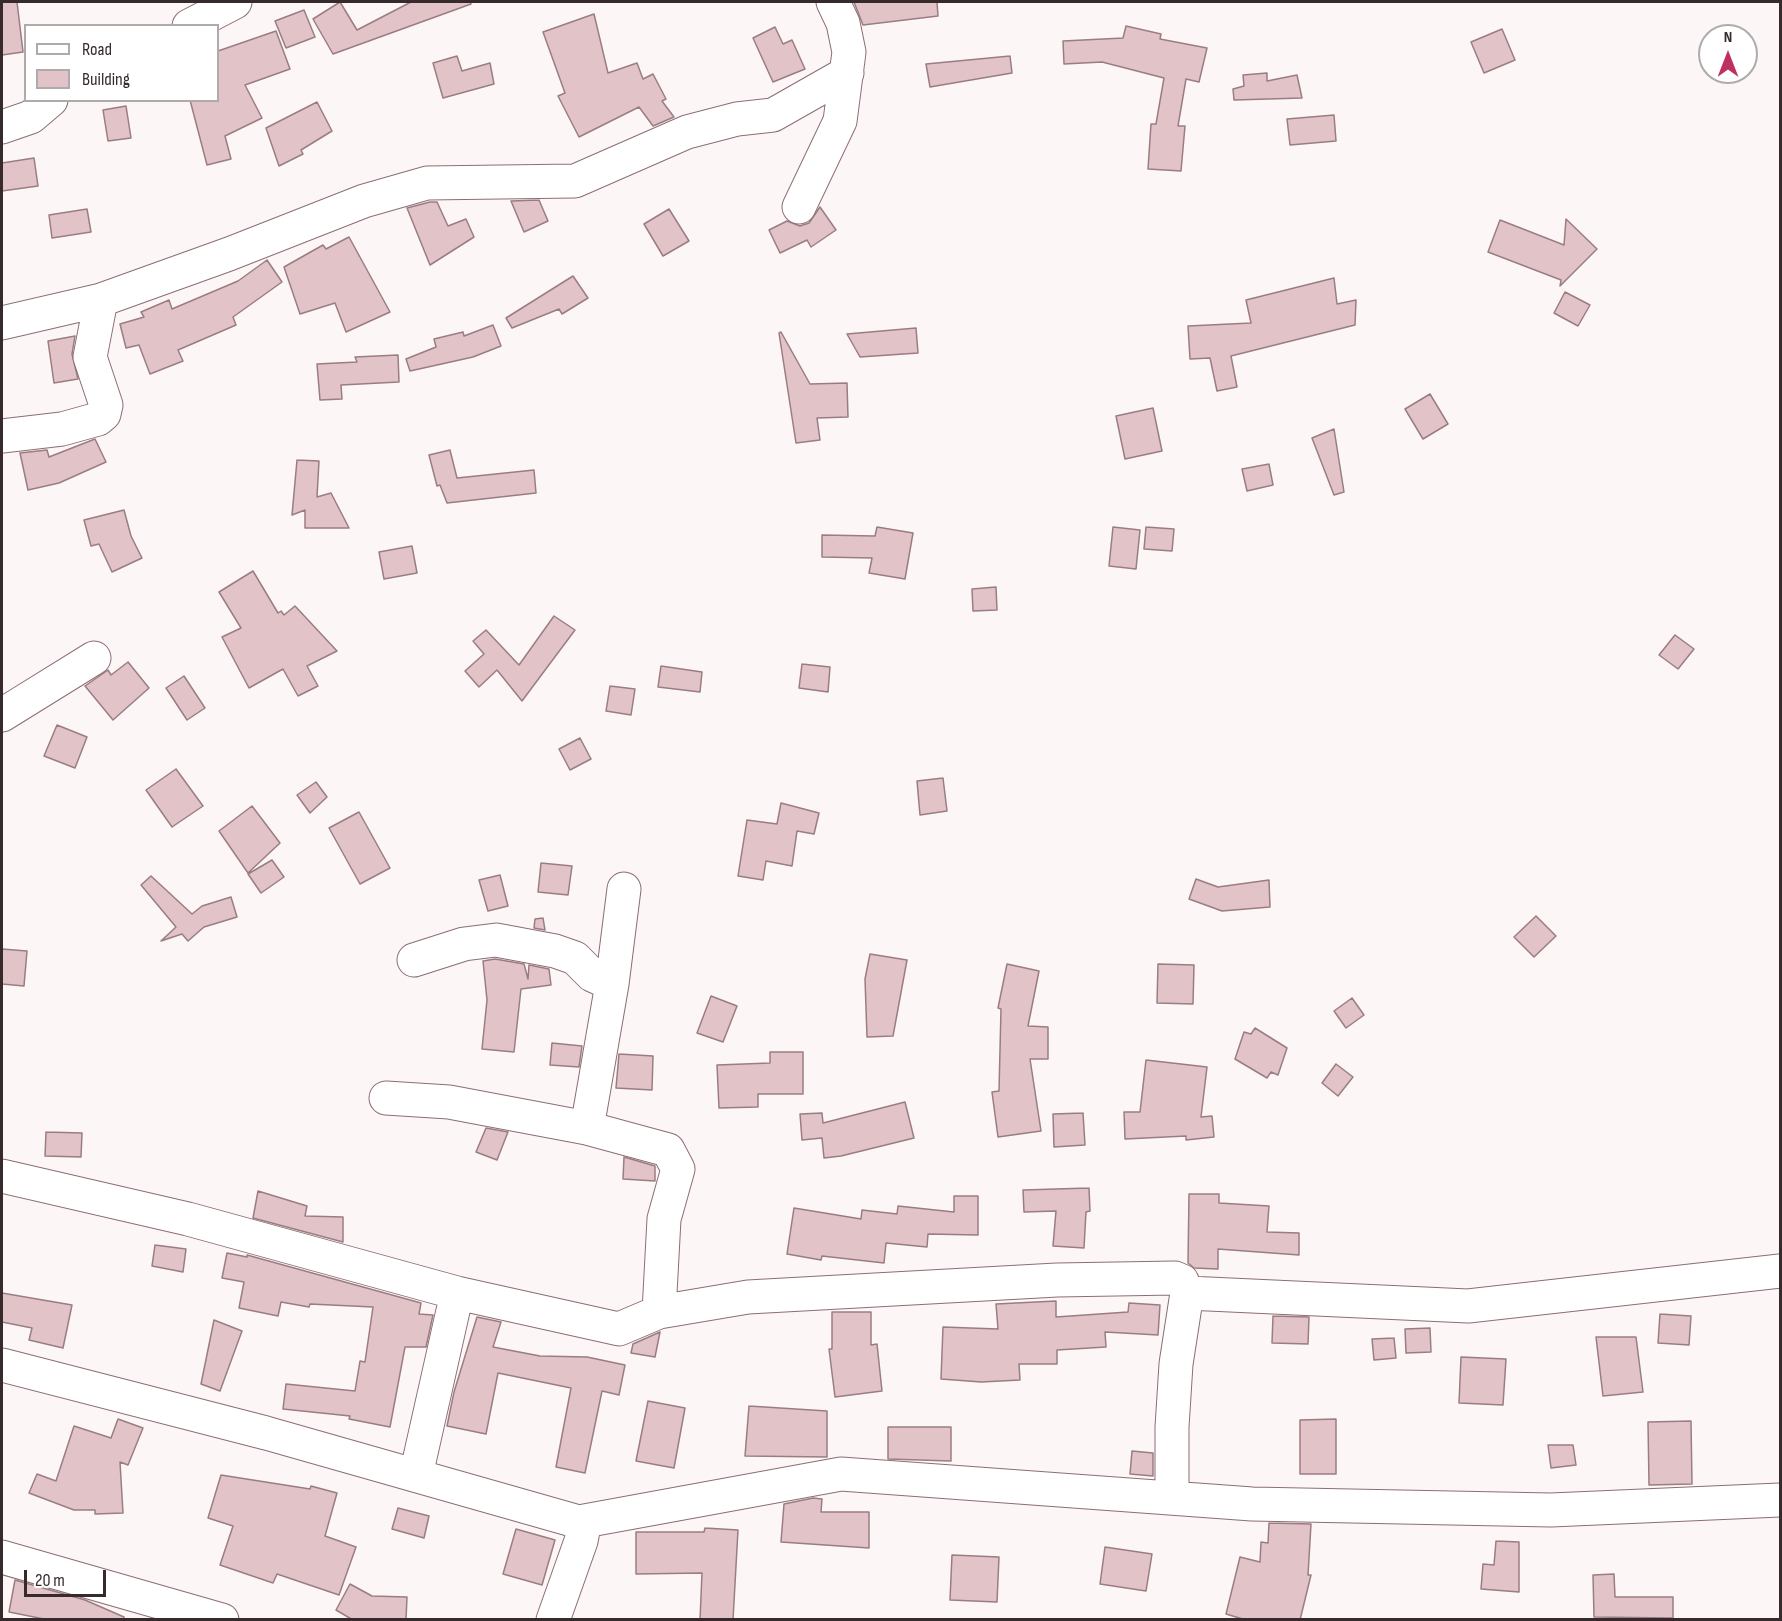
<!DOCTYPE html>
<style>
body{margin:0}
#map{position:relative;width:1782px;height:1621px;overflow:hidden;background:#fdf6f7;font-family:"Sofia Sans Condensed",sans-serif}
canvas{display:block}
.frame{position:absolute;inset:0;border:3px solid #362a2c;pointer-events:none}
.legend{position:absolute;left:24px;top:24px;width:195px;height:78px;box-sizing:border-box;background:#fff;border:2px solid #afaaab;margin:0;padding:8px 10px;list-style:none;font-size:18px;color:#362a2c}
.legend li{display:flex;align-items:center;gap:12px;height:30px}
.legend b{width:30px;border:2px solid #afaaab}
.north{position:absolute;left:1698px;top:24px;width:60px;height:60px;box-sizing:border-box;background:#fff;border:2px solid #afaaab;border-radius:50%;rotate:0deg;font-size:16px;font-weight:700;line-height:24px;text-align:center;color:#362a2c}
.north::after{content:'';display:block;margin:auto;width:21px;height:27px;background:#be305d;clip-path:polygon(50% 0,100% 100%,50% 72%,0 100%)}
.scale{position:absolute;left:24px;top:1570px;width:82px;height:27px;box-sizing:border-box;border:3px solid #362a2c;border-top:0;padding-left:8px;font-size:18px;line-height:21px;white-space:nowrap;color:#362a2c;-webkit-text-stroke:4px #fff;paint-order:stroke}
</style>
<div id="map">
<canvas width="1782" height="1621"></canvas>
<div class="frame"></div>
<ul class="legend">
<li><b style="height:8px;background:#fff"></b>Road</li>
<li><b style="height:16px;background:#e2c3c8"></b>Building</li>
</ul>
<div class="north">N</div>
<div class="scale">20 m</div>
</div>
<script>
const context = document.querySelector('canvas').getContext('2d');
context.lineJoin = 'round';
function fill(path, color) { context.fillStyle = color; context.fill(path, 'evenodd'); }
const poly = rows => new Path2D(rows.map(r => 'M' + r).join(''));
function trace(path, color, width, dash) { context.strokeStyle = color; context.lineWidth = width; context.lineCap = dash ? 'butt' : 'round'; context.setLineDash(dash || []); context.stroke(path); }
const building = poly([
 [2,2,17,2,23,52,2,55,2,2],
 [340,2,357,30,411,2,470,2,471,4,333,54,313,19,340,2],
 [854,2,937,2,938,16,863,25,854,2],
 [304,10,315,37,286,48,275,21,304,10],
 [594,14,608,73,637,63,643,79,653,74,666,99,662,101,674,117,653,126,639,107,579,137,558,96,565,93,543,32,594,14],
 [1126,26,1161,34,1160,39,1207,48,1199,82,1186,79,1178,126,1185,126,1181,171,1148,169,1151,124,1156,124,1164,78,1102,62,1064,64,1063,41,1123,38,1126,26],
 [775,27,783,44,792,40,805,69,773,82,753,38,775,27],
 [1502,29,1515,60,1484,73,1471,42,1502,29],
 [276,31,290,69,245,85,262,118,225,136,231,159,207,165,190,100,218,100,218,51,276,31],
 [457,56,462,71,490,63,494,84,443,98,433,63,457,56],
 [1010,56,1012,73,930,87,926,64,1010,56],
 [1267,73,1267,81,1297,75,1302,98,1234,100,1233,89,1244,86,1243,75,1267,73],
 [317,102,332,131,301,150,303,154,279,166,266,128,317,102],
 [126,106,131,138,108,141,103,110,126,106],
 [1334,115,1336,141,1290,145,1287,119,1334,115],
 [34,158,38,186,2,191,2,163,34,158],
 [539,200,548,221,524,232,511,201,539,200],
 [430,202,437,202,448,226,466,219,474,237,430,265,407,208,430,202],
 [820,207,836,230,811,247,807,240,780,253,769,230,787,221,800,226,809,223,820,207],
 [87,209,91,232,52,238,49,215,87,209],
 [669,209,689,241,663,256,644,224,669,209],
 [1566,219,1597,249,1560,286,1561,280,1488,252,1500,220,1564,245,1566,219],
 [349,237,390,312,346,332,335,303,300,314,284,267,323,245,326,249,349,237],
 [267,260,282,282,233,317,236,325,178,350,183,361,150,374,139,345,126,348,120,324,144,317,141,312,169,300,172,309,238,281,267,260],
 [573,276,588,298,562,314,559,309,512,328,506,318,573,276],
 [1334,278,1337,304,1356,300,1355,325,1231,356,1237,387,1217,391,1210,358,1190,359,1188,326,1251,323,1246,300,1334,278],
 [1565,292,1590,305,1578,326,1554,313,1565,292],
 [493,325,501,346,473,357,410,371,406,359,436,347,434,339,463,332,464,336,493,325],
 [916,328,918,353,860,357,847,334,916,328],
 [781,332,810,384,847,383,848,417,817,418,820,440,796,443,779,333,781,332],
 [75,336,72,354,78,379,54,383,48,341,75,336],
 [398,355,399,382,341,385,342,399,320,400,317,364,357,362,355,357,398,355],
 [1430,394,1448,424,1423,439,1405,409,1430,394],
 [1153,408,1162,451,1125,459,1116,416,1153,408],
 [1334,429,1344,492,1334,495,1312,438,1334,429],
 [95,439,106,462,59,483,28,490,20,453,47,450,49,457,95,439],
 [450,450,457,478,534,470,536,493,447,503,440,485,437,486,429,455,450,450],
 [297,460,319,461,317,497,331,493,349,528,305,528,305,510,292,515,297,460],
 [1269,464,1273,485,1247,491,1242,469,1269,464],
 [124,510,131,536,142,558,112,572,99,544,91,546,84,520,124,510],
 [877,527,913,533,905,579,869,573,872,558,822,557,822,535,875,536,877,527],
 [1113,527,1140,530,1136,569,1109,566,1113,527],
 [1146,527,1174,529,1172,551,1144,549,1146,527],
 [412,546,417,573,384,579,379,552,412,546],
 [253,571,278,613,281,611,284,615,295,606,337,651,307,666,318,686,298,696,283,669,249,688,222,637,241,628,219,592,253,571],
 [996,587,997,610,973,611,972,589,996,587],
 [554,616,575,630,522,701,497,670,479,687,465,671,484,654,473,641,486,630,519,665,554,616],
 [1675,635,1694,649,1678,669,1659,655,1675,635],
 [128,662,149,688,113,720,85,686,108,670,111,675,128,662],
 [802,664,830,667,828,692,799,688,802,664],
 [661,666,702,672,700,692,658,687,661,666],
 [184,676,205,708,187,720,166,688,184,676],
 [610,686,635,689,631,715,606,711,610,686],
 [57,725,87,737,75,768,44,756,57,725],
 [580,738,591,759,570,770,559,749,580,738],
 [176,769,203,806,172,827,146,790,176,769],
 [943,778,947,811,920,815,917,781,943,778],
 [316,782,327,797,310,813,297,795,316,782],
 [781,803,819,813,814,834,797,831,792,866,766,861,763,880,738,876,747,820,777,824,781,803],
 [252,806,280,843,248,873,219,831,252,806],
 [359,812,390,868,360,884,329,828,359,812],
 [272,860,284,877,261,893,248,874,272,860],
 [541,863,572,866,568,895,538,892,541,863],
 [500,875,508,906,488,911,479,880,500,875],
 [151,876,192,914,202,906,231,897,237,917,204,927,188,941,182,934,161,941,176,927,141,885,151,876],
 [1196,879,1218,887,1269,880,1270,907,1222,911,1189,899,1196,879],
 [1536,916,1556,936,1534,957,1514,937,1536,916],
 [543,918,545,930,534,928,535,919,543,918],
 [2,949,27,951,24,986,2,984,2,949],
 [870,954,907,960,893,1036,867,1037,865,979,870,954],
 [495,959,524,964,528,979,529,965,549,969,551,985,521,989,514,1052,482,1049,487,1000,483,961,495,959],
 [1007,964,1039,971,1028,1026,1048,1027,1048,1059,1030,1059,1041,1131,998,1137,992,1092,999,1091,1001,1009,998,1008,1007,964],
 [1158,964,1194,965,1193,1004,1157,1003,1158,964],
 [711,996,737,1006,723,1042,697,1033,711,996],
 [1352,998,1364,1015,1346,1028,1334,1011,1352,998],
 [1255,1028,1287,1048,1278,1075,1271,1072,1267,1078,1235,1059,1244,1032,1251,1034,1255,1028],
 [552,1043,582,1046,579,1067,550,1065,552,1043],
 [770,1052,803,1052,803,1094,758,1094,758,1107,719,1108,717,1065,770,1063,770,1052],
 [619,1054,653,1056,652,1090,616,1088,619,1054],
 [1146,1060,1207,1067,1201,1117,1212,1116,1214,1137,1186,1140,1186,1136,1125,1139,1124,1112,1140,1112,1146,1060],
 [1336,1064,1353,1077,1338,1096,1322,1083,1336,1064],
 [905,1102,914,1138,841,1156,824,1158,822,1138,802,1140,800,1114,822,1113,823,1123,905,1102],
 [1083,1113,1085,1145,1054,1147,1053,1114,1083,1113],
 [486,1128,508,1132,497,1160,476,1152,486,1128],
 [46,1132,82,1133,81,1157,45,1156,46,1132],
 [624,1157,655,1166,655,1181,623,1179,624,1157],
 [1089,1188,1090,1211,1086,1212,1084,1248,1053,1246,1056,1211,1024,1212,1023,1190,1089,1188],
 [258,1191,307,1206,305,1216,343,1217,343,1242,253,1218,258,1191],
 [1189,1194,1219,1194,1219,1203,1269,1206,1267,1232,1299,1233,1299,1255,1218,1249,1218,1269,1194,1268,1188,1263,1189,1194],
 [954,1196,978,1196,978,1235,928,1234,927,1247,886,1243,884,1263,822,1256,821,1260,787,1254,794,1208,861,1219,862,1210,897,1214,898,1206,954,1212,954,1196],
 [155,1245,186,1249,183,1272,152,1266,155,1245],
 [227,1253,247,1257,247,1255,421,1303,419,1314,433,1315,426,1347,405,1347,390,1427,349,1419,350,1416,283,1409,286,1384,355,1391,360,1361,365,1362,373,1307,310,1304,309,1307,281,1302,278,1316,239,1308,244,1282,222,1278,227,1253],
 [2,1293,72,1305,63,1348,29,1340,32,1328,2,1322,2,1293],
 [1056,1301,1056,1317,1128,1312,1129,1303,1160,1305,1158,1335,1105,1332,1106,1347,1057,1350,1057,1364,1019,1364,1020,1380,981,1382,941,1379,943,1327,998,1329,996,1304,1056,1301],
 [832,1312,871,1312,871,1345,877,1344,882,1391,835,1397,829,1349,832,1349,832,1312],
 [1660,1314,1691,1316,1689,1345,1658,1343,1660,1314],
 [1273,1316,1309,1317,1308,1344,1272,1343,1273,1316],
 [477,1317,501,1322,493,1347,540,1356,587,1357,625,1365,619,1395,602,1391,585,1473,556,1467,571,1388,498,1373,486,1434,447,1426,454,1392,477,1317],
 [214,1320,242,1331,220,1391,201,1384,214,1320],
 [1430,1328,1431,1352,1406,1353,1405,1329,1430,1328],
 [660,1332,655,1357,631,1353,633,1344,660,1332],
 [1596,1337,1636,1337,1643,1392,1603,1396,1596,1337],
 [1394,1338,1396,1358,1374,1360,1372,1339,1394,1338],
 [1461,1357,1506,1359,1503,1405,1459,1403,1461,1357],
 [648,1401,685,1408,674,1468,636,1461,648,1401],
 [749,1406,827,1411,827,1457,745,1456,749,1406],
 [118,1419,143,1428,128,1465,120,1462,123,1513,95,1514,95,1510,74,1510,29,1493,37,1474,56,1481,74,1426,111,1438,118,1419],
 [1336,1419,1336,1474,1300,1474,1300,1420,1336,1419],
 [1691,1421,1692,1484,1649,1485,1648,1422,1691,1421],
 [888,1427,951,1427,951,1461,888,1459,888,1427],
 [1548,1445,1573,1445,1576,1465,1551,1468,1548,1445],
 [1132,1451,1153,1453,1153,1476,1130,1474,1132,1451],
 [221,1475,310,1489,311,1486,337,1493,325,1536,356,1547,339,1595,277,1574,273,1583,220,1565,233,1526,208,1518,221,1475],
 [813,1498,822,1499,821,1512,869,1512,869,1548,781,1542,784,1504,813,1498],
 [398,1508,429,1516,424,1538,392,1529,398,1508],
 [1269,1523,1311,1524,1308,1575,1311,1575,1300,1620,1246,1620,1226,1614,1240,1557,1260,1562,1261,1542,1268,1543,1269,1523],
 [705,1528,738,1530,733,1620,700,1620,702,1573,636,1574,636,1532,704,1532,705,1528],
 [516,1529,555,1540,542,1585,503,1574,516,1529],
 [1496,1541,1519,1542,1519,1592,1481,1589,1483,1564,1494,1565,1496,1541],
 [1105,1547,1152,1554,1146,1591,1100,1584,1105,1547],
 [952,1555,999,1557,997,1602,950,1600,952,1555],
 [1614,1574,1615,1597,1673,1597,1673,1618,1594,1617,1593,1575,1614,1574],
 [15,1580,85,1600,124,1617,124,1620,49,1620,9,1612,15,1580],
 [350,1584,372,1596,407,1597,406,1620,353,1620,336,1610,350,1584]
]);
fill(building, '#e2c3c8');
trace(building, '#9a7d82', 1.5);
const minor = poly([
 [189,26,235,2],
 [2,127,31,117,51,100],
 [799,207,840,121,849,52,843,23,833,2],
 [2,323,101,300,229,254,364,201,427,183,575,181,687,132,737,119,773,115,847,73],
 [2,436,62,429,98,419,104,414,106,405,90,357,101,300],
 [2,715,94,658],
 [414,960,464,944,496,940,555,951,575,958,592,975,612,984],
 [386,1098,449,1102,587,1128,668,1150,678,1169,664,1219,659,1312],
 [587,1128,612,984,624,889],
 [2,1176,188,1219,457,1293,619,1329,659,1312,748,1297,1057,1280,1175,1278,1182,1281,1187,1293,1176,1364,1172,1427,1172,1498],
 [1187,1293,1468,1306,1780,1271],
 [2,1365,266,1433,579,1522,583,1531,581,1541,553,1620],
 [416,1475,457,1293],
 [579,1522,841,1474,1252,1504,1551,1510,1780,1500],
 [2,1557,222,1620]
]);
trace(minor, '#8b6e73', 35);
trace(minor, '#fff', 33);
</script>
